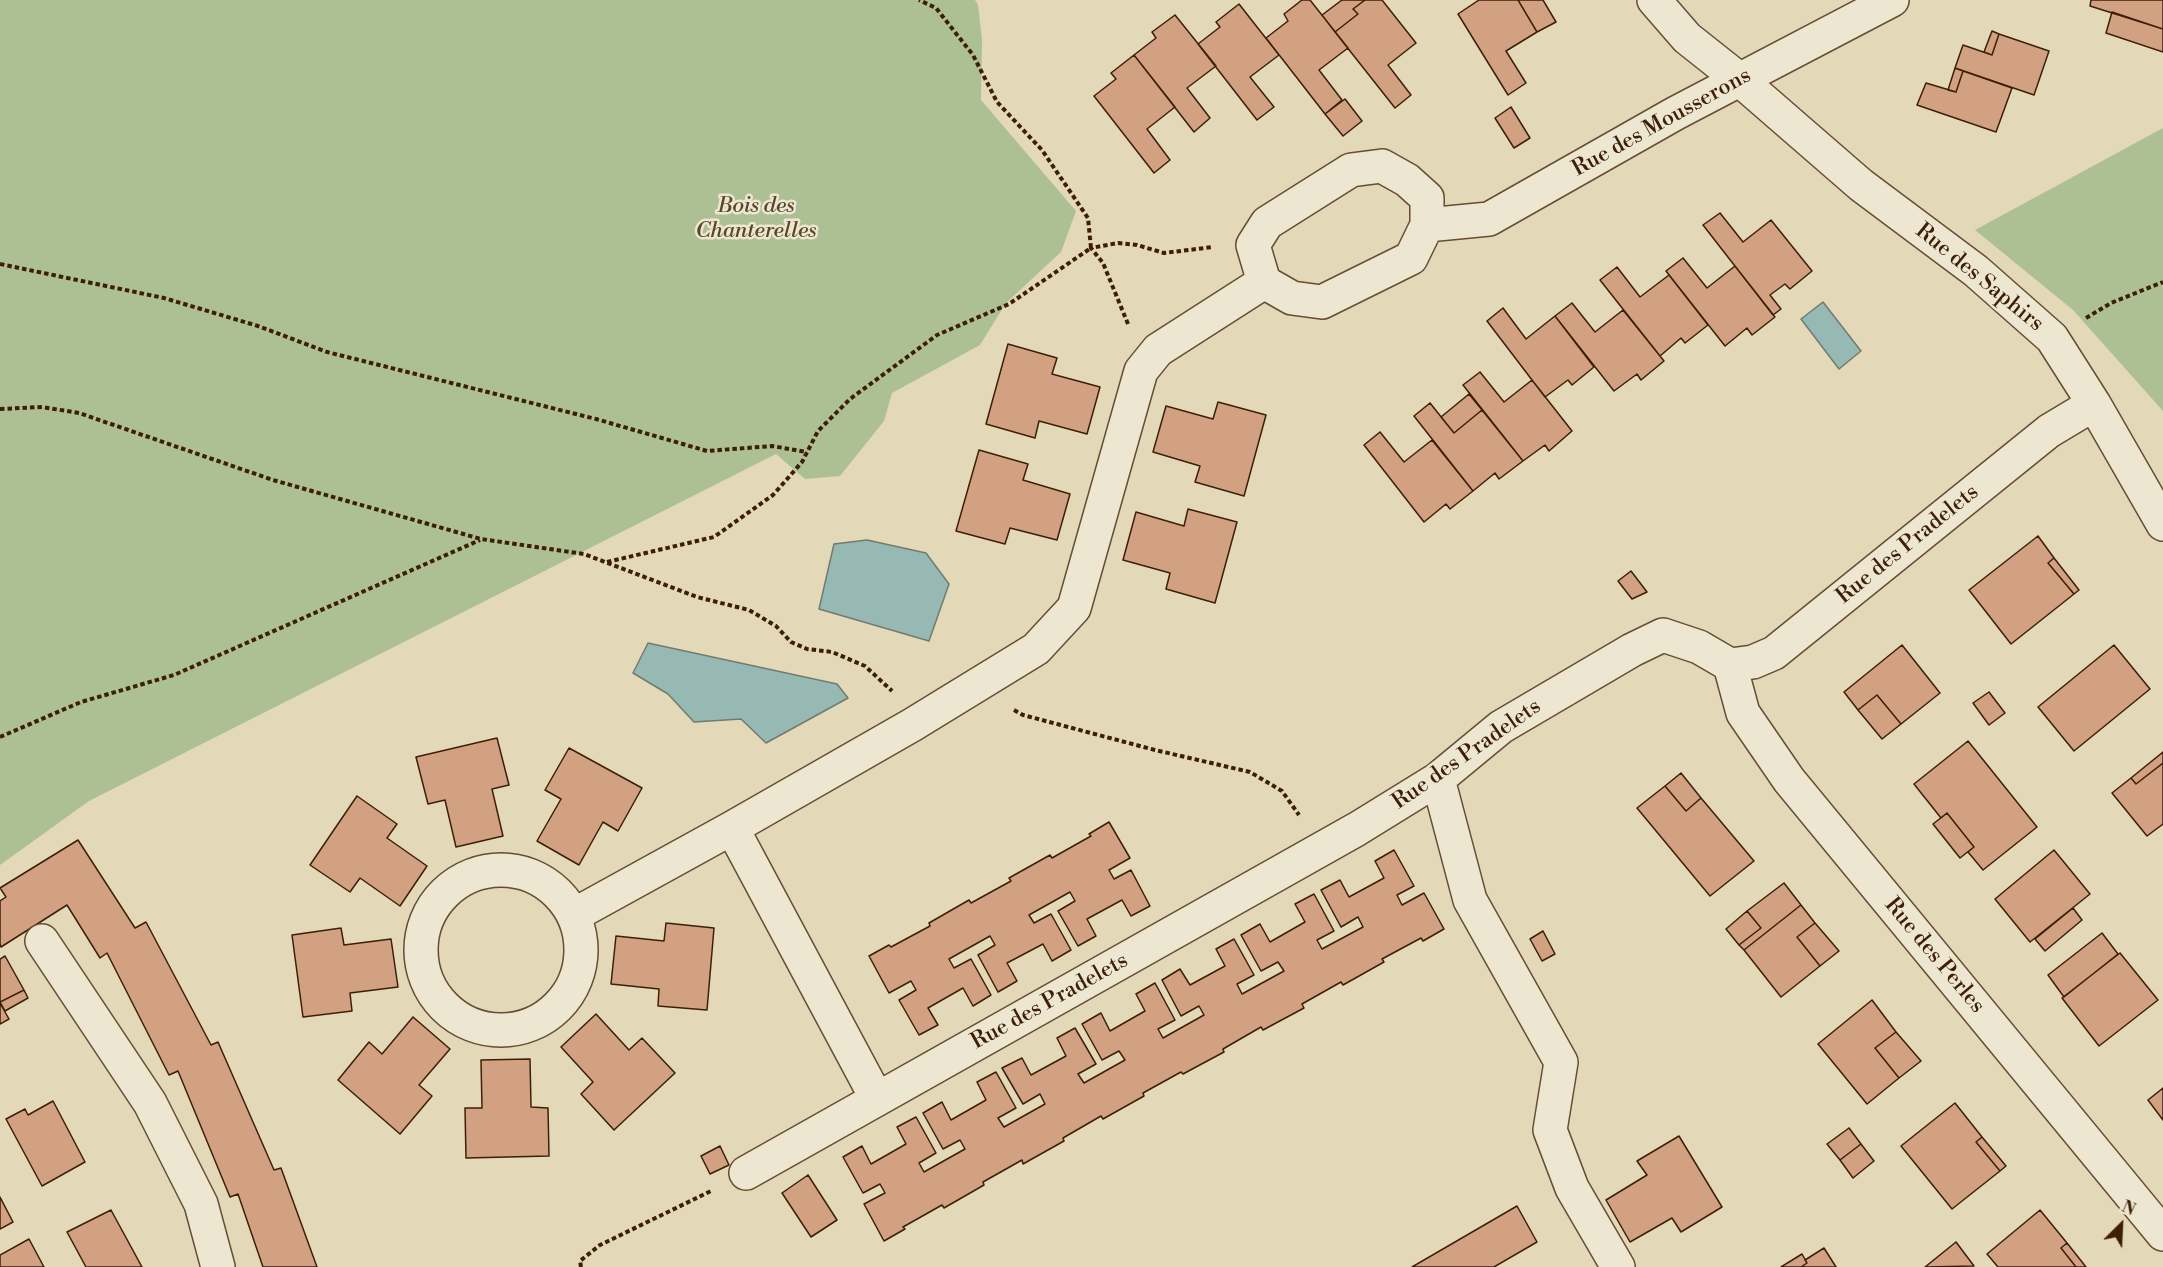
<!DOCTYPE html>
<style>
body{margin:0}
#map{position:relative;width:2163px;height:1267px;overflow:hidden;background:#e3d8b8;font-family:"Libre Bodoni",serif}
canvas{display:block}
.north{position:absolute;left:2091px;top:1195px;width:60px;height:60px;-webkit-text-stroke:4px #ede6d1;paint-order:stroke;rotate:24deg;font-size:16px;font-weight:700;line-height:24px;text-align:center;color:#3d1f07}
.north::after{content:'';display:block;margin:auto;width:21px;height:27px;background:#3d1f07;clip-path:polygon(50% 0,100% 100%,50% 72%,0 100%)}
</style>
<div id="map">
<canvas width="2163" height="1267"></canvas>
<div class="north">N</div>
</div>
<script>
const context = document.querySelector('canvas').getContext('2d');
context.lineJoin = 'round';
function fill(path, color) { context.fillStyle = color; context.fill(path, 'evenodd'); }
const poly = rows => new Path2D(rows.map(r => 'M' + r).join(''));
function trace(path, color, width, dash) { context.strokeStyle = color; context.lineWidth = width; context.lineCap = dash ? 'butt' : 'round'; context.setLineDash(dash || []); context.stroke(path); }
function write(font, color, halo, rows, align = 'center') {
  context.font = font + ' "Libre Bodoni",serif'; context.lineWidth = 5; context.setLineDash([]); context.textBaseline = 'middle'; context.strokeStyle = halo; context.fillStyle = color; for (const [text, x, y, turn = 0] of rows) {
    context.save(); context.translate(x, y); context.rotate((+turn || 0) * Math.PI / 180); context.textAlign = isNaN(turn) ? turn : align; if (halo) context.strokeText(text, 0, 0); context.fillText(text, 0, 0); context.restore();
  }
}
fill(poly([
 [0,0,975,0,978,5,982,40,981,100,1076,211,1061,252,1006,303,980,345,892,393,884,421,840,476,805,479,776,454,89,801,0,865],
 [2163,128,2163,411,2073,310,1975,230]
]), '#adc094');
const water = poly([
 [1823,302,1861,351,1839,369,1801,319,1823,302],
 [867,540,926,553,949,584,929,641,819,609,834,544,867,540],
 [648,643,837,684,848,698,766,743,741,719,694,722,668,694,633,673,648,643]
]);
fill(water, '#96b9b4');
trace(water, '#727b6f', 1.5);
const building = poly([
 [1302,0,1310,0,1348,48,1319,70,1342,100,1325,114,1266,38,1288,21,1284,14,1302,0],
 [1342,0,1365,0,1353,9,1358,14,1335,32,1322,15,1342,0],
 [1365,0,1382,0,1416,43,1388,65,1411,95,1395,108,1335,32,1358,14,1353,9,1365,0],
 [1479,0,1518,0,1537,32,1506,51,1526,83,1508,95,1458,14,1479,0],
 [1518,0,1543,0,1556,22,1537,32,1518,0],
 [2091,0,2163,0,2163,29,2090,6,2091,0],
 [1239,4,1279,55,1250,77,1274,107,1257,120,1198,44,1220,27,1216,22,1239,4],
 [2112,12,2163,29,2163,52,2106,33,2112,12],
 [1175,15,1216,66,1187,88,1210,118,1194,132,1134,55,1156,38,1152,32,1175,15],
 [1992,31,1999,34,1992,55,1984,52,1992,31],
 [1999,34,2049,51,2034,95,1955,68,1963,45,1992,55,1999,34],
 [1134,55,1175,107,1147,129,1170,160,1154,173,1094,96,1116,79,1111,73,1134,55],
 [1955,68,1963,71,1956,92,1948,90,1955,68],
 [1963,71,2012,88,1996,132,1917,105,1926,83,1956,92,1963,71],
 [1345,99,1362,121,1343,136,1325,114,1345,99],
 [1511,107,1530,138,1514,148,1495,118,1511,107],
 [1720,213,1743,242,1771,220,1812,271,1790,289,1785,284,1770,295,1781,309,1773,315,1703,225,1720,213],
 [1683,258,1707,288,1735,266,1775,317,1752,335,1747,328,1725,346,1666,271,1683,258],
 [1617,267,1640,297,1669,275,1708,325,1685,343,1681,338,1660,356,1600,280,1617,267],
 [1572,303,1595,332,1623,310,1664,361,1641,380,1637,374,1614,391,1555,316,1572,303],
 [1503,308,1526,339,1555,316,1594,367,1572,385,1568,380,1545,397,1487,321,1503,308],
 [1008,344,1057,358,1052,374,1100,387,1087,434,1039,421,1035,438,986,424,1008,344],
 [1480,372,1504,402,1532,380,1572,431,1549,451,1545,445,1523,461,1463,385,1480,372],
 [1469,394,1482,410,1454,433,1441,417,1469,394],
 [1218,402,1266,415,1244,496,1195,482,1200,466,1153,452,1166,406,1213,419,1218,402],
 [1430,403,1454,433,1482,410,1523,461,1499,479,1495,473,1473,491,1414,416,1430,403],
 [1380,432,1404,462,1432,440,1473,491,1450,509,1446,504,1424,522,1364,445,1380,432],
 [979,450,1028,464,1023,480,1070,494,1057,540,1010,528,1005,544,956,531,979,450],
 [1188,509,1237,522,1215,603,1166,589,1170,573,1123,560,1136,512,1184,526,1188,509],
 [2038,536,2054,558,2048,563,2074,594,2011,644,1969,590,2038,536],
 [2054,558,2079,590,2074,594,2048,563,2054,558],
 [1631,571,1647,592,1632,599,1618,581,1631,571],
 [1902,645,1940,693,1901,724,1877,695,1858,710,1844,692,1902,645],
 [2114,645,2150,689,2074,751,2038,707,2114,645],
 [1989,692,2005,713,1989,725,1973,703,1989,692],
 [1877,695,1901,724,1882,739,1858,710,1877,695],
 [497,738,509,785,492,789,503,836,456,847,445,800,428,804,416,757,497,738],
 [1968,741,2037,827,1983,870,1968,852,1974,847,1947,813,1941,818,1914,784,1968,741],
 [569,748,642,788,618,831,603,822,579,865,537,841,561,799,545,790,569,748],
 [2163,752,2163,763,2136,784,2131,778,2163,752],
 [2163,763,2163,824,2147,836,2112,793,2131,778,2136,784,2163,763],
 [1681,773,1701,798,1686,811,1665,786,1681,773],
 [1665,786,1686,811,1701,798,1754,861,1710,896,1637,808,1665,786],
 [357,796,397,824,387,838,427,866,400,906,360,878,350,892,310,865,357,796],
 [1947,813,1974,847,1960,858,1933,824,1947,813],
 [1109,822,1130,858,1109,870,1114,879,1131,870,1150,906,1131,916,1122,900,1087,919,1096,936,1078,946,1058,911,1075,901,1070,892,1029,915,1034,923,1051,914,1071,950,1052,961,1043,944,1007,963,1017,981,998,992,978,955,995,945,990,936,949,959,954,968,971,959,991,995,973,1006,963,988,928,1008,938,1025,919,1035,899,1000,916,990,911,981,889,993,869,956,889,945,891,947,930,926,929,923,969,900,971,903,1011,881,1009,878,1050,855,1052,858,1091,836,1089,834,1109,822],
 [78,840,135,928,146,922,211,1045,218,1042,274,1170,281,1168,317,1267,263,1267,238,1194,230,1197,178,1071,169,1075,107,953,100,958,67,905,1,947,0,944,0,901,6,897,0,888,78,840],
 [1394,850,1414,886,1397,895,1402,905,1424,893,1444,929,1423,941,1421,938,1382,959,1384,962,1343,985,1341,982,1302,1004,1304,1008,1263,1030,1261,1027,1223,1049,1224,1052,1183,1074,1181,1072,1143,1093,1144,1096,1103,1119,1101,1116,1063,1138,1064,1141,1023,1164,1022,1160,983,1182,984,1185,944,1208,942,1205,903,1227,905,1229,884,1241,864,1204,885,1193,880,1184,863,1193,843,1157,862,1146,871,1164,906,1144,897,1127,916,1117,936,1153,919,1163,924,1172,965,1149,960,1140,943,1149,923,1113,942,1102,951,1120,986,1100,977,1082,996,1072,1016,1108,998,1118,1004,1127,1045,1104,1040,1094,1023,1104,1002,1068,1022,1058,1031,1075,1066,1056,1057,1038,1075,1028,1096,1064,1078,1074,1084,1083,1125,1060,1119,1051,1102,1060,1082,1024,1101,1013,1110,1031,1145,1011,1136,994,1155,983,1175,1020,1158,1029,1163,1038,1204,1015,1199,1006,1181,1016,1162,980,1180,969,1190,985,1225,966,1216,949,1234,939,1254,975,1237,984,1242,994,1284,971,1278,962,1261,971,1241,935,1260,924,1270,942,1305,922,1295,904,1314,894,1334,931,1317,940,1322,949,1363,927,1358,917,1341,927,1321,890,1340,880,1349,897,1384,878,1375,861,1394,850],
 [2054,850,2090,894,2030,942,1995,899,2054,850],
 [1784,883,1801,905,1744,950,1739,945,1761,928,1747,911,1784,883],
 [1801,905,1815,923,1797,937,1820,966,1781,997,1744,950,1801,905],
 [2073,908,2082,920,2045,951,2035,939,2073,908],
 [1747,911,1761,928,1739,945,1726,929,1747,911],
 [666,923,714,928,707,1010,658,1006,659,989,611,984,616,936,664,941,666,923],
 [1815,923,1839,951,1820,966,1797,937,1815,923],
 [341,928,344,945,391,939,398,987,350,993,352,1011,303,1017,292,935,341,928],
 [1543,931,1555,954,1542,961,1530,939,1543,931],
 [2102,933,2118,954,2064,997,2048,975,2102,933],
 [2120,953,2158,1000,2099,1046,2062,998,2120,953],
 [5,956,24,990,0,1002,0,959,5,956],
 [24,990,28,998,5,1011,0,1002,24,990],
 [1872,1000,1896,1032,1875,1048,1899,1078,1867,1104,1818,1044,1872,1000],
 [0,1003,9,1019,0,1024,0,1003],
 [596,1014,629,1050,642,1038,675,1073,614,1130,581,1094,593,1082,561,1047,596,1014],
 [413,1017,450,1049,419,1085,432,1096,400,1134,338,1080,369,1042,382,1054,413,1017],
 [1896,1032,1921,1061,1899,1078,1875,1048,1896,1032],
 [530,1059,531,1107,548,1108,549,1156,466,1158,465,1108,482,1108,481,1060,530,1059],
 [2163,1088,2163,1120,2148,1100,2163,1088],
 [53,1101,85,1162,42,1186,6,1119,25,1109,28,1115,53,1101],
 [1955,1103,1982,1137,1976,1142,2000,1171,1952,1209,1901,1146,1955,1103],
 [1849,1128,1861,1144,1840,1160,1827,1144,1849,1128],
 [1679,1136,1722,1207,1681,1232,1672,1218,1630,1242,1606,1200,1647,1175,1637,1161,1679,1136],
 [1982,1137,2006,1166,2000,1171,1976,1142,1982,1137],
 [1861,1144,1874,1161,1853,1178,1840,1160,1861,1144],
 [720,1146,729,1165,710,1174,701,1156,720,1146],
 [808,1175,837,1220,811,1237,782,1193,808,1175],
 [0,1197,13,1222,0,1229,0,1197],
 [1517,1206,1537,1242,1494,1267,1412,1267,1517,1206],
 [111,1210,142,1267,86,1267,67,1232,111,1210],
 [2040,1210,2067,1243,2061,1248,2076,1267,1998,1267,1987,1254,2040,1210],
 [29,1239,44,1267,0,1267,0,1255,29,1239],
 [1956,1242,1974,1266,1925,1267,1956,1242],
 [2067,1243,2086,1267,2076,1267,2061,1248,2067,1243],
 [1824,1248,1836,1267,1801,1267,1807,1263,1805,1260,1824,1248],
 [1802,1254,1807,1263,1801,1267,1781,1267,1802,1254]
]);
fill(building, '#d1a181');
trace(building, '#3d1f07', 1.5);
const minor = poly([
 [1654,0,1687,38,1740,80,1861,185,1976,271,2052,338,2094,404,2163,524],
 [1382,166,1407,180,1427,198,1427,225,1411,258,1322,302,1292,298,1264,282,1253,245,1267,223,1351,170,1382,166],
 [1427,225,1489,219,1676,113,1892,0],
 [1730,665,1743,713,1789,780,2163,1234],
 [1438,779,1470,900,1561,1062,1550,1130,1572,1188,1618,1267],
 [732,828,877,1099],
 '421 950a80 80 0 1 1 160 0a80 80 0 1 1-160 0Z',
 [574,915,732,828,912,725,1036,649,1074,608,1141,371,1158,350,1264,282],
 [42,941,150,1103,201,1204,218,1267],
 [746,1173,1357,829,1438,779,1501,727,1632,650,1663,635,1699,647,1730,665,1753,662,1774,653,2049,431,2094,404]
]);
trace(minor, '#664d33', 36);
trace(poly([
 [0,264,164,298,258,326,327,352,596,419,707,451,772,446,807,452],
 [2086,318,2111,303,2163,282],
 [1128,324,1103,263,1091,248,1118,243,1137,245,1164,253,1213,247],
 [0,409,42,407,79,413,273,480,481,539,584,554,697,597,749,610,776,626,791,642,807,649,832,652,865,666,892,691],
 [607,562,714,537,773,495,802,462,818,431,850,399,937,335,1009,304,1091,248,1088,218,1042,150,997,102,973,55,936,8,919,0],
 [1014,710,1023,715,1155,750,1250,772,1282,791,1299,815],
 [0,737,81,702,174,675,480,540],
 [581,1267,580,1261,600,1245,711,1191]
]), '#3d1f07', 4, [4.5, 3]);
trace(minor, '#ede6d1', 33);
write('22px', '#3d1f07', '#ede6d1', [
 ["Rue des Mousserons",1662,123,-29],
 ["Rue des Saphirs",1979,278,39],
 ["Rue des Pradelets",1908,545,-39],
 ["Rue des Pradelets",1467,755,-35],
 ["Rue des Perles",1934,956,50],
 ["Rue des Pradelets",1050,1002,-29]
]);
write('italic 22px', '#59472a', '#ede6d1', [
 ["Bois des",756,207],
 ["Chanterelles",756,232]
]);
</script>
